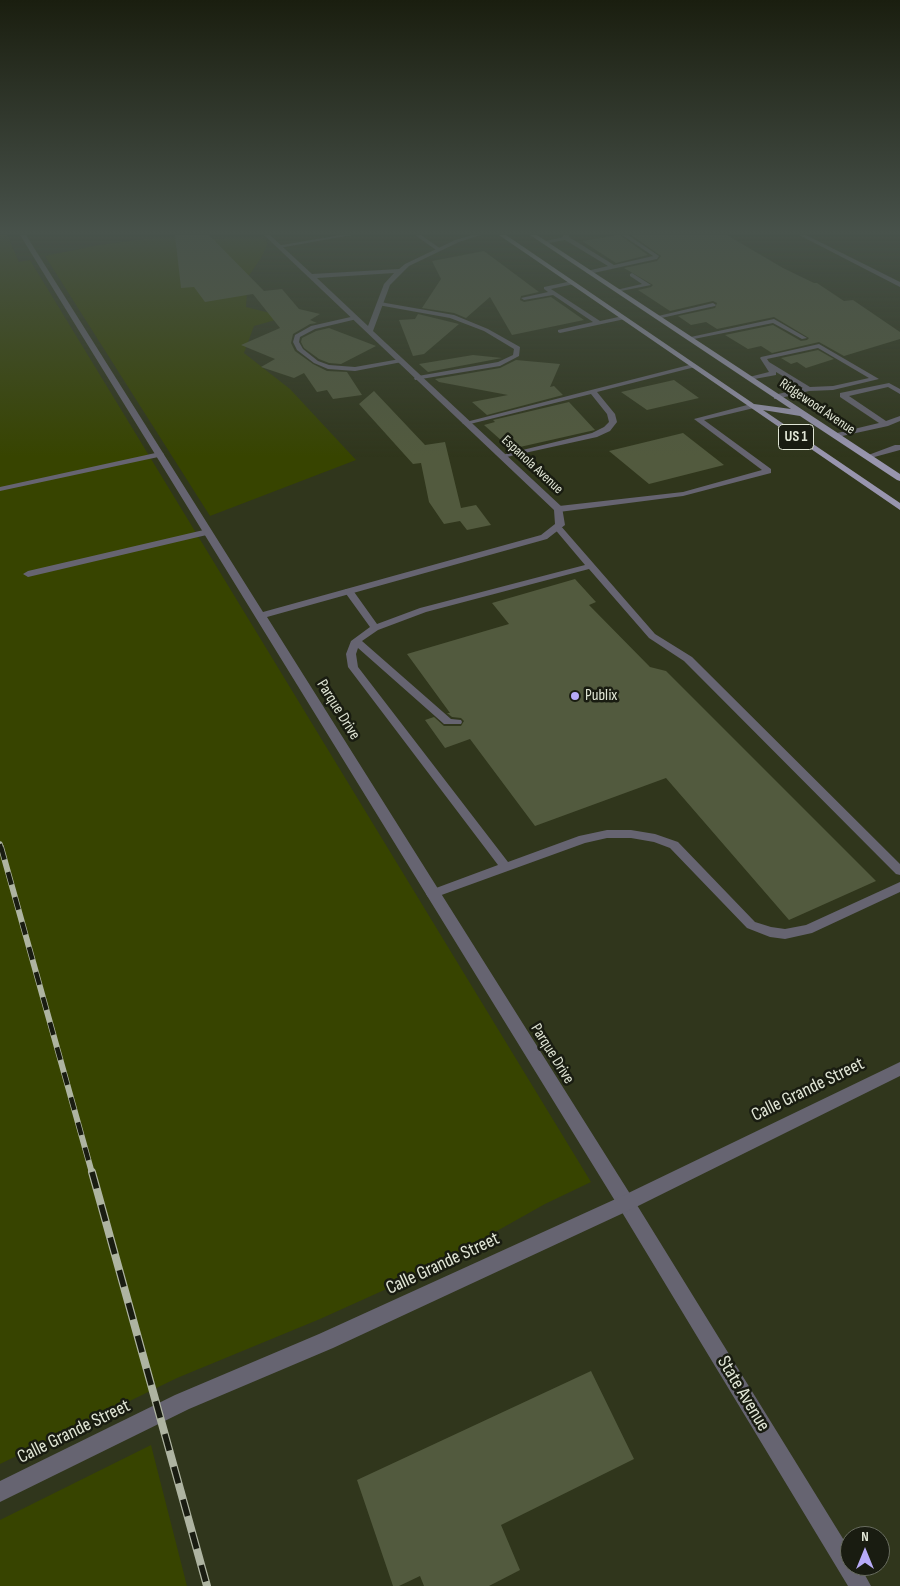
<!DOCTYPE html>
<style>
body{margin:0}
#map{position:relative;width:900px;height:1586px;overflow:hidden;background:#30361c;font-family:"Sofia Sans Condensed",sans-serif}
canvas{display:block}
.north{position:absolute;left:840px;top:1526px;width:50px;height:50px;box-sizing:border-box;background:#191c11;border:1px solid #696d60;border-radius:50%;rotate:0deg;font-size:14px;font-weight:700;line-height:20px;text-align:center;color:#e1e6d6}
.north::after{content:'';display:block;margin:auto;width:18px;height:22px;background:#b7abf8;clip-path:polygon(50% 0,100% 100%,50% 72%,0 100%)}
</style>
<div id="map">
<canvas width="900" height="1586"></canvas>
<div class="north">N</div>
</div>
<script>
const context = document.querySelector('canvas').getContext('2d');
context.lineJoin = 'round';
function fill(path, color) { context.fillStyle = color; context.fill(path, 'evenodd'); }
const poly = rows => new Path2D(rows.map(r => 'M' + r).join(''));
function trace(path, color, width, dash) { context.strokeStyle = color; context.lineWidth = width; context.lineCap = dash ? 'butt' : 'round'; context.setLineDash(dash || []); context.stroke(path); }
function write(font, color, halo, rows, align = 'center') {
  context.font = font + ' "Sofia Sans Condensed",sans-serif'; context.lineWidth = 5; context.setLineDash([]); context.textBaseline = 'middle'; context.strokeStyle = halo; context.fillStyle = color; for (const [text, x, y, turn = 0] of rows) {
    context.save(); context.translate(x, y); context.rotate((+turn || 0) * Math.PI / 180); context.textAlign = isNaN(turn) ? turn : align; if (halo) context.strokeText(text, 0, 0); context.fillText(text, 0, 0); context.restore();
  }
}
fill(poly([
 [0,235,7,235,19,262,30,260,591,1182,545,1204,422,1273,320,1319,177,1378,0,1464],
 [263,238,268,243,261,258,248,277,246,307,286,317,254,326,244,353,290,389,356,460,210,516,45,256,99,245,144,239],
 [151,1445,187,1586,0,1586,0,1520]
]), '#374400');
fill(poly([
 [175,235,209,235,264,291,282,289,299,309,320,314,310,320,317,323,310,324,293,334,291,343,295,351,313,364,327,371,347,372,362,395,333,399,327,390,317,392,304,373,294,378,261,367,275,359,241,345,280,328,253,294,205,302,194,287,181,288],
 [618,235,620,235,648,255,616,263,582,241],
 [631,235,727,235,783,268,814,283,817,283,844,301,853,300,900,332,900,339,844,356,819,342,772,353,761,346,748,349,725,335,773,325,801,341,807,340,809,338,774,317,717,329,706,322,691,325,678,316,715,308,717,303,713,301,670,311,638,290,651,287,653,285,624,268,657,261,661,256],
 [484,251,539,292,521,296,520,300,524,302,551,297,584,320,512,335,490,297,466,318,454,313,422,308,441,279,432,261],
 [418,314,459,324,424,354,413,356,399,320,415,319],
 [329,328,376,346,341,364,329,363,319,359,304,348,301,342,302,338,316,331],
 [818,350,834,359,806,368,797,362,791,364,781,358],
 [473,355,502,358,428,372,419,364],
 [516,360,560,364,550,387,554,386,563,395,487,415,472,402,508,395,439,382,435,379,500,368],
 [674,380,699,398,647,410,621,392],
 [374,391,425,445,445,442,461,508,476,505,491,525,467,530,460,521,444,524,429,502,421,463,413,464,359,404],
 [569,402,595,430,511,449,484,425,495,422,493,420],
 [683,433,724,465,649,484,609,451],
 [575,579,596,602,589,605,650,667,666,671,876,881,789,920,666,778,535,826,470,739,445,748,425,720,434,717,444,726,461,726,464,721,461,718,452,717,447,713,450,713,407,654,509,624,492,603],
 [591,1371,634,1459,501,1525,520,1570,489,1586,424,1586,420,1576,399,1586,393,1586,357,1480]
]), '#525a3e');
fill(poly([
 [340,235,352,235,279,248,276,246,340,235],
 [415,235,421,235,441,249,436,250,415,235],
 [563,235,569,235,569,237,614,265,653,256,622,235,628,235,659,256,657,259,589,274,586,272,587,271,608,266,565,240,544,244,541,242,563,237,563,235],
 [632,273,651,285,616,292,616,290,642,284,630,276,630,274,632,273],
 [572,281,575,283,574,284,551,289,600,321,623,316,626,318,625,319,560,333,558,332,558,330,593,322,553,295,524,300,521,298,548,292,544,289,544,287,572,281],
 [380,302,454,315,488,329,520,347,519,356,500,366,415,380,414,378,418,376,498,362,513,355,514,349,484,331,450,318,378,305,377,304,380,302],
 [713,303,716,305,715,306,657,319,654,317,713,303],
 [355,316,358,318,357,319,315,329,300,337,299,342,303,349,318,361,329,365,355,367,400,359,402,360,402,362,355,371,328,369,314,363,297,350,293,342,295,335,311,326,355,316],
 [774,319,807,338,802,339,773,323,689,340,686,338,774,319],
 [819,344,879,379,833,390,809,391,777,399,774,399,774,395,803,388,776,372,776,375,749,380,745,378,769,372,760,358,761,357,819,344],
 [818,348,869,378,833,386,810,387,769,362,767,359,818,348],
 [693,364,697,366,695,367,597,392,615,414,617,422,610,431,597,437,502,458,498,456,592,433,604,427,609,422,607,414,591,394,466,425,462,423,693,364],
 [889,383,900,389,900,394,888,387,849,396,886,421,900,416,900,421,888,426,833,438,833,434,879,423,840,397,840,393,889,383],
 [751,404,755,406,754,408,704,420,771,469,771,473,683,496,559,512,555,509,559,506,683,492,762,470,694,419,751,404],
 [895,445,900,445,900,450,867,459,863,457,895,445],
 [160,452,164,454,163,456,0,491,0,487,160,452],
 [557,524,560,525,655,634,692,657,900,864,900,875,896,874,684,661,649,638,589,569,426,612,378,630,362,641,451,719,461,720,462,722,461,724,444,724,358,648,356,654,358,667,508,862,579,836,607,830,631,830,655,834,678,842,755,922,771,927,785,929,806,925,900,882,900,892,812,933,785,939,770,937,747,928,670,848,654,842,631,838,607,838,585,843,436,897,428,897,426,894,428,891,498,865,348,667,346,654,351,641,370,627,344,591,346,589,352,589,377,624,420,608,585,565,553,527,557,524],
 [208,529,211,530,211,534,28,577,23,574,28,571,208,529]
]), '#666471');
fill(poly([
 [20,235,26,235,263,612,541,535,555,524,554,510,264,235,270,235,312,274,399,269,405,264,455,240,472,235,481,235,459,242,409,266,390,285,373,331,562,507,565,525,547,539,267,617,632,1197,850,1550,850,1566,860,1566,871,1586,848,1586,620,1209,20,235],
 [394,273,384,284,368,326,317,278,394,273]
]), '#666471');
fill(poly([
 [799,235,806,235,900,282,900,287,799,235],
 [900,1062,900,1076,632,1209,333,1348,189,1409,0,1502,0,1481,175,1395,319,1334,620,1197,900,1062]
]), '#666471');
fill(poly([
 [499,235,506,235,754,404,791,409,530,235,537,235,900,474,900,481,897,480,800,416,763,410,900,503,900,510,499,235]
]), '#9895ae');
const railFar2 = poly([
 [0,844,1,848]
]);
const railFar1 = poly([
 [1,847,92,1173]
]);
const rail = poly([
 [92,1172,207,1586]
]);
trace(railFar2, '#aeb4a1', 5.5);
trace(railFar1, '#aeb4a1', 6);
trace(rail, '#aeb4a1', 8);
trace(railFar2, '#191c11', 4, [11]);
trace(railFar1, '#191c11', 4.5, [13]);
trace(rail, '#191c11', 5.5, [17]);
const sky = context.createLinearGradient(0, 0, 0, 457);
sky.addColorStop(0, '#1a1e0f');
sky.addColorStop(0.51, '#48524b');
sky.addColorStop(1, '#48524b00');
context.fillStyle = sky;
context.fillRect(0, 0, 900, 457);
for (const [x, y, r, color] of [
 [575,696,5,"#b7abf8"]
]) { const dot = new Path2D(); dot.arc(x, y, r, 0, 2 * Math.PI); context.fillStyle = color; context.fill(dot); trace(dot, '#191c11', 2); }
write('14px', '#e1e6d6', '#191c11', [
 ["Ridgewood Avenue",817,407,34],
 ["Espanola Avenue",532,465,43]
]);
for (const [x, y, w] of [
 [796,437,35]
]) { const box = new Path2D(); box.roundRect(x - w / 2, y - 12.5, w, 25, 4); context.fillStyle = '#191c11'; context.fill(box); trace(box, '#e1e6d6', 1); }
write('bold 15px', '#e1e6d6', null, [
 ["US 1",796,437]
]);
write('16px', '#e1e6d6', '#191c11', [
 ["Publix",585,696]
], 'left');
write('16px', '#e1e6d6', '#191c11', [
 ["Parque Drive",338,710,58],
 ["Parque Drive",552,1054,58]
]);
write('19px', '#e1e6d6', '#191c11', [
 ["Calle Grande Street",808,1090,-26],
 ["Calle Grande Street",443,1264,-25],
 ["State Avenue",743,1394,59],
 ["Calle Grande Street",74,1432,-26]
]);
</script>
